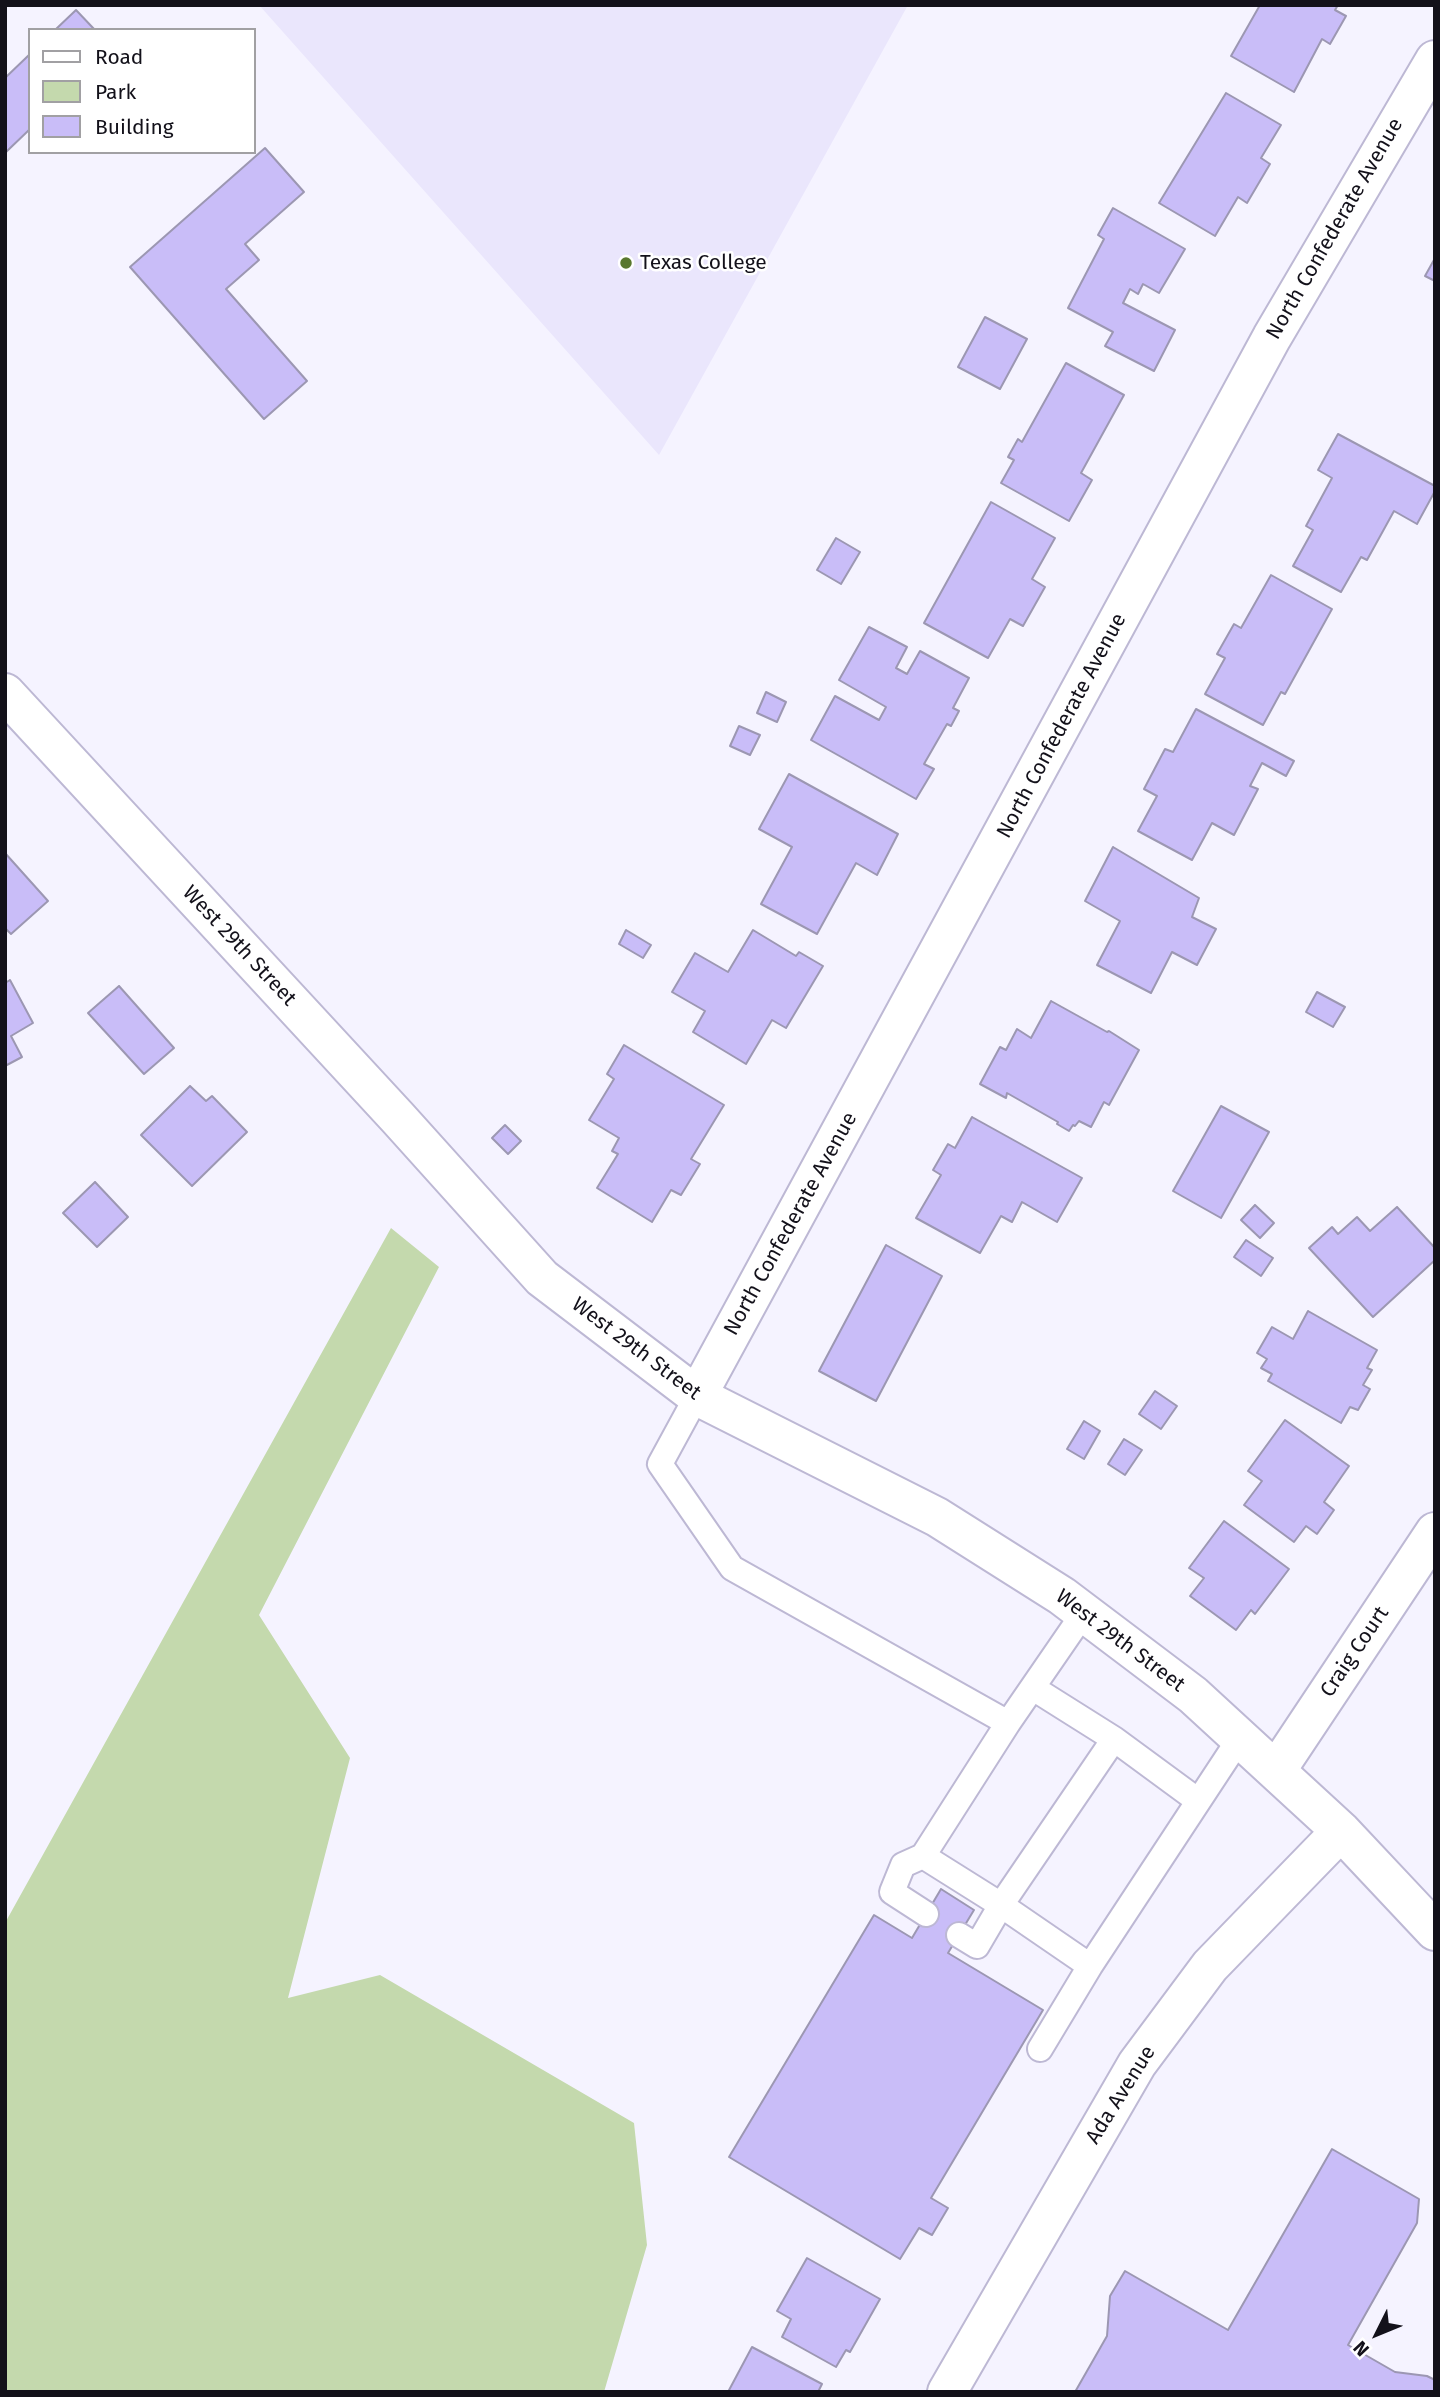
<!DOCTYPE html>
<style>
body{margin:0}
#map{position:relative;width:1440px;height:2397px;overflow:hidden;background:#f5f3ff;font-family:"Fira Sans",sans-serif}
canvas{display:block}
.frame{position:absolute;inset:0;border:7px solid #13111a;pointer-events:none}
.legend{position:absolute;left:28px;top:28px;width:228px;height:126px;box-sizing:border-box;background:#fff;border:2px solid #a1a0a3;margin:0;padding:9px 12px;list-style:none;font-size:21px;color:#13111a}
.legend li{display:flex;align-items:center;gap:14px;height:35px}
.legend b{width:35px;border:2px solid #a1a0a3}
.north{position:absolute;left:1342px;top:2299px;width:70px;height:70px;-webkit-text-stroke:5px #fff;paint-order:stroke;rotate:227deg;font-size:19px;font-weight:700;line-height:28px;text-align:center;color:#13111a}
.north::after{content:'';display:block;margin:auto;width:24px;height:32px;background:#13111a;clip-path:polygon(50% 0,100% 100%,50% 72%,0 100%)}
</style>
<div id="map">
<canvas width="1440" height="2397"></canvas>
<div class="frame"></div>
<ul class="legend">
<li><b style="height:9px;background:#fff"></b>Road</li>
<li><b style="height:19px;background:#c4d9ad"></b>Park</li>
<li><b style="height:19px;background:#c9bdf8"></b>Building</li>
</ul>
<div class="north">N</div>
</div>
<script>
const context = document.querySelector('canvas').getContext('2d');
context.lineJoin = 'round';
function fill(path, color) { context.fillStyle = color; context.fill(path, 'evenodd'); }
const poly = rows => new Path2D(rows.map(r => 'M' + r).join(''));
function trace(path, color, width, dash) { context.strokeStyle = color; context.lineWidth = width; context.lineCap = dash ? 'butt' : 'round'; context.setLineDash(dash || []); context.stroke(path); }
function write(font, color, halo, rows, align = 'center') {
  context.font = font + ' "Fira Sans",sans-serif'; context.lineWidth = 5; context.setLineDash([]); context.textBaseline = 'middle'; context.strokeStyle = halo; context.fillStyle = color; for (const [text, x, y, turn = 0] of rows) {
    context.save(); context.translate(x, y); context.rotate((+turn || 0) * Math.PI / 180); context.textAlign = isNaN(turn) ? turn : align; if (halo) context.strokeText(text, 0, 0); context.fillText(text, 0, 0); context.restore();
  }
}
fill(poly([
 [259,5,908,5,659,455]
]), '#eae6fc');
fill(poly([
 [391,1228,439,1267,259,1615,350,1758,288,1998,380,1975,634,2123,647,2245,604,2392,5,2392,5,1923]
]), '#c4d9ad');
const building = poly([
 [1260,5,1338,5,1335,10,1346,16,1330,44,1322,39,1294,92,1231,56,1260,5],
 [76,10,95,30,55,30,76,10],
 [30,54,30,129,5,153,5,78,30,54],
 [1226,93,1281,125,1261,158,1270,164,1247,203,1238,197,1215,236,1159,203,1226,93],
 [265,148,304,192,245,244,259,260,226,289,307,381,264,419,130,267,265,148],
 [1113,208,1185,249,1159,293,1143,284,1138,294,1130,289,1123,303,1175,330,1154,371,1105,346,1113,332,1068,308,1104,239,1098,235,1113,208],
 [1435,258,1435,281,1425,276,1435,258],
 [985,317,1027,339,1000,389,958,367,985,317],
 [1066,363,1124,395,1081,473,1092,480,1069,521,1001,483,1014,460,1008,457,1018,439,1022,442,1066,363],
 [1338,434,1435,486,1435,491,1417,524,1394,511,1367,560,1361,557,1341,592,1293,566,1313,530,1306,526,1332,478,1318,470,1338,434],
 [991,502,1055,538,1032,579,1045,587,1023,626,1010,619,988,658,924,623,991,502],
 [836,538,860,552,841,584,817,570,836,538],
 [1271,575,1332,609,1285,694,1281,692,1263,725,1205,694,1225,658,1217,654,1234,624,1241,628,1271,575],
 [869,627,907,647,896,668,907,674,920,651,969,678,953,708,959,711,951,726,947,724,924,764,934,769,916,799,811,740,835,696,879,720,886,707,839,680,869,627],
 [766,692,786,702,777,722,757,713,766,692],
 [1196,709,1294,761,1286,776,1262,763,1250,786,1258,789,1234,835,1212,823,1192,860,1138,831,1157,796,1144,789,1165,749,1173,752,1196,709],
 [739,726,760,735,750,755,730,746,739,726],
 [789,774,898,834,877,875,856,863,817,934,761,904,792,847,759,829,789,774],
 [1113,847,1199,898,1192,917,1216,929,1197,965,1172,952,1151,993,1097,965,1120,921,1085,901,1113,847],
 [5,853,48,901,11,934,5,928,5,853],
 [626,930,651,945,643,958,619,944,626,930],
 [753,930,796,956,799,952,823,966,786,1028,772,1020,746,1064,693,1032,705,1011,672,992,695,953,728,972,753,930],
 [10,980,33,1023,11,1036,22,1057,5,1066,5,983,10,980],
 [119,986,174,1048,144,1074,88,1013,119,986],
 [1317,992,1345,1007,1333,1027,1306,1012,1317,992],
 [1051,1001,1107,1032,1109,1031,1139,1050,1109,1105,1104,1102,1091,1127,1079,1121,1075,1126,1073,1125,1069,1131,1057,1124,1058,1122,1007,1093,1006,1098,980,1084,1000,1047,1006,1050,1017,1029,1031,1038,1051,1001],
 [624,1045,724,1105,691,1159,700,1164,681,1195,671,1190,652,1222,597,1188,618,1154,612,1151,619,1138,589,1120,614,1079,607,1074,624,1045],
 [190,1086,206,1101,212,1096,247,1132,192,1186,141,1135,190,1086],
 [1221,1106,1269,1132,1221,1218,1173,1191,1221,1106],
 [972,1117,1082,1178,1057,1222,1022,1202,1012,1222,1001,1216,980,1253,916,1218,941,1175,933,1170,948,1144,955,1148,972,1117],
 [505,1125,521,1141,508,1154,492,1138,505,1125],
 [95,1182,128,1217,97,1247,63,1213,95,1182],
 [1255,1205,1274,1223,1260,1238,1241,1220,1255,1205],
 [1397,1207,1435,1248,1435,1260,1373,1317,1309,1248,1332,1227,1338,1234,1357,1217,1370,1231,1397,1207],
 [1246,1240,1273,1258,1261,1276,1234,1257,1246,1240],
 [886,1245,942,1276,876,1401,819,1371,886,1245],
 [1308,1311,1377,1350,1367,1368,1372,1370,1363,1385,1370,1389,1358,1410,1350,1407,1341,1423,1268,1381,1272,1374,1261,1368,1267,1359,1257,1353,1272,1327,1293,1339,1308,1311],
 [1155,1391,1177,1406,1161,1429,1139,1414,1155,1391],
 [1285,1420,1349,1466,1324,1502,1334,1510,1317,1534,1306,1526,1294,1542,1244,1505,1262,1481,1248,1471,1285,1420],
 [1084,1421,1100,1431,1084,1459,1067,1449,1084,1421],
 [1124,1439,1142,1450,1125,1475,1108,1464,1124,1439],
 [1224,1521,1289,1569,1255,1614,1251,1610,1236,1630,1190,1596,1204,1578,1189,1568,1224,1521],
 [941,1889,974,1910,948,1953,1043,2010,931,2198,948,2208,932,2235,919,2228,900,2259,729,2157,874,1915,912,1938,941,1889],
 [1332,2149,1419,2199,1417,2223,1348,2345,1395,2372,1427,2376,1435,2380,1435,2392,1075,2392,1107,2336,1110,2296,1125,2271,1228,2330,1332,2149],
 [807,2258,880,2299,850,2352,846,2350,836,2367,782,2337,791,2319,777,2311,807,2258],
 [752,2347,822,2384,818,2392,728,2392,752,2347]
]);
fill(building, '#c9bdf8');
trace(building, '#9c97b2', 2);
const lane = poly([
 [697,1396,660,1464,732,1568,1008,1723],
 [1083,1614,1008,1723,923,1856,1001,1905,1090,1966,1240,1738],
 [1033,1688,1114,1739,1197,1800],
 [923,1856,903,1865,892,1892,926,1914],
 [959,1935,977,1946,1001,1905,1114,1739],
 [1040,2049,1090,1966]
]);
const street = poly([
 [5,693,398,1118,542,1278,697,1396,937,1517,1062,1596,1193,1695,1341,1831,1435,1931],
 [697,1396,1272,337,1435,60],
 [1276,1771,1435,1532],
 [947,2392,1137,2064,1210,1966,1341,1831]
]);
trace(lane, '#bdb8d4', 28);
trace(street, '#bdb8d4', 42);
trace(lane, '#fff', 24);
trace(street, '#fff', 38);
for (const [x, y, r, color] of [
 [626,263,7,"#59782e"]
]) { const dot = new Path2D(); dot.arc(x, y, r, 0, 2 * Math.PI); context.fillStyle = color; context.fill(dot); trace(dot, '#fff', 2.5); }
write('21px', '#13111a', '#fff', [
 ["North Confederate Avenue",1335,229,-60],
 ["North Confederate Avenue",1062,726,-62],
 ["West 29th Street",239,946,47],
 ["North Confederate Avenue",791,1224,-61],
 ["West 29th Street",636,1349,37],
 ["West 29th Street",1120,1641,37],
 ["Craig Court",1355,1652,-56],
 ["Ada Avenue",1121,2095,-58]
]);
write('21px', '#13111a', '#fff', [
 ["Texas College",640,263]
], 'left');
</script>
